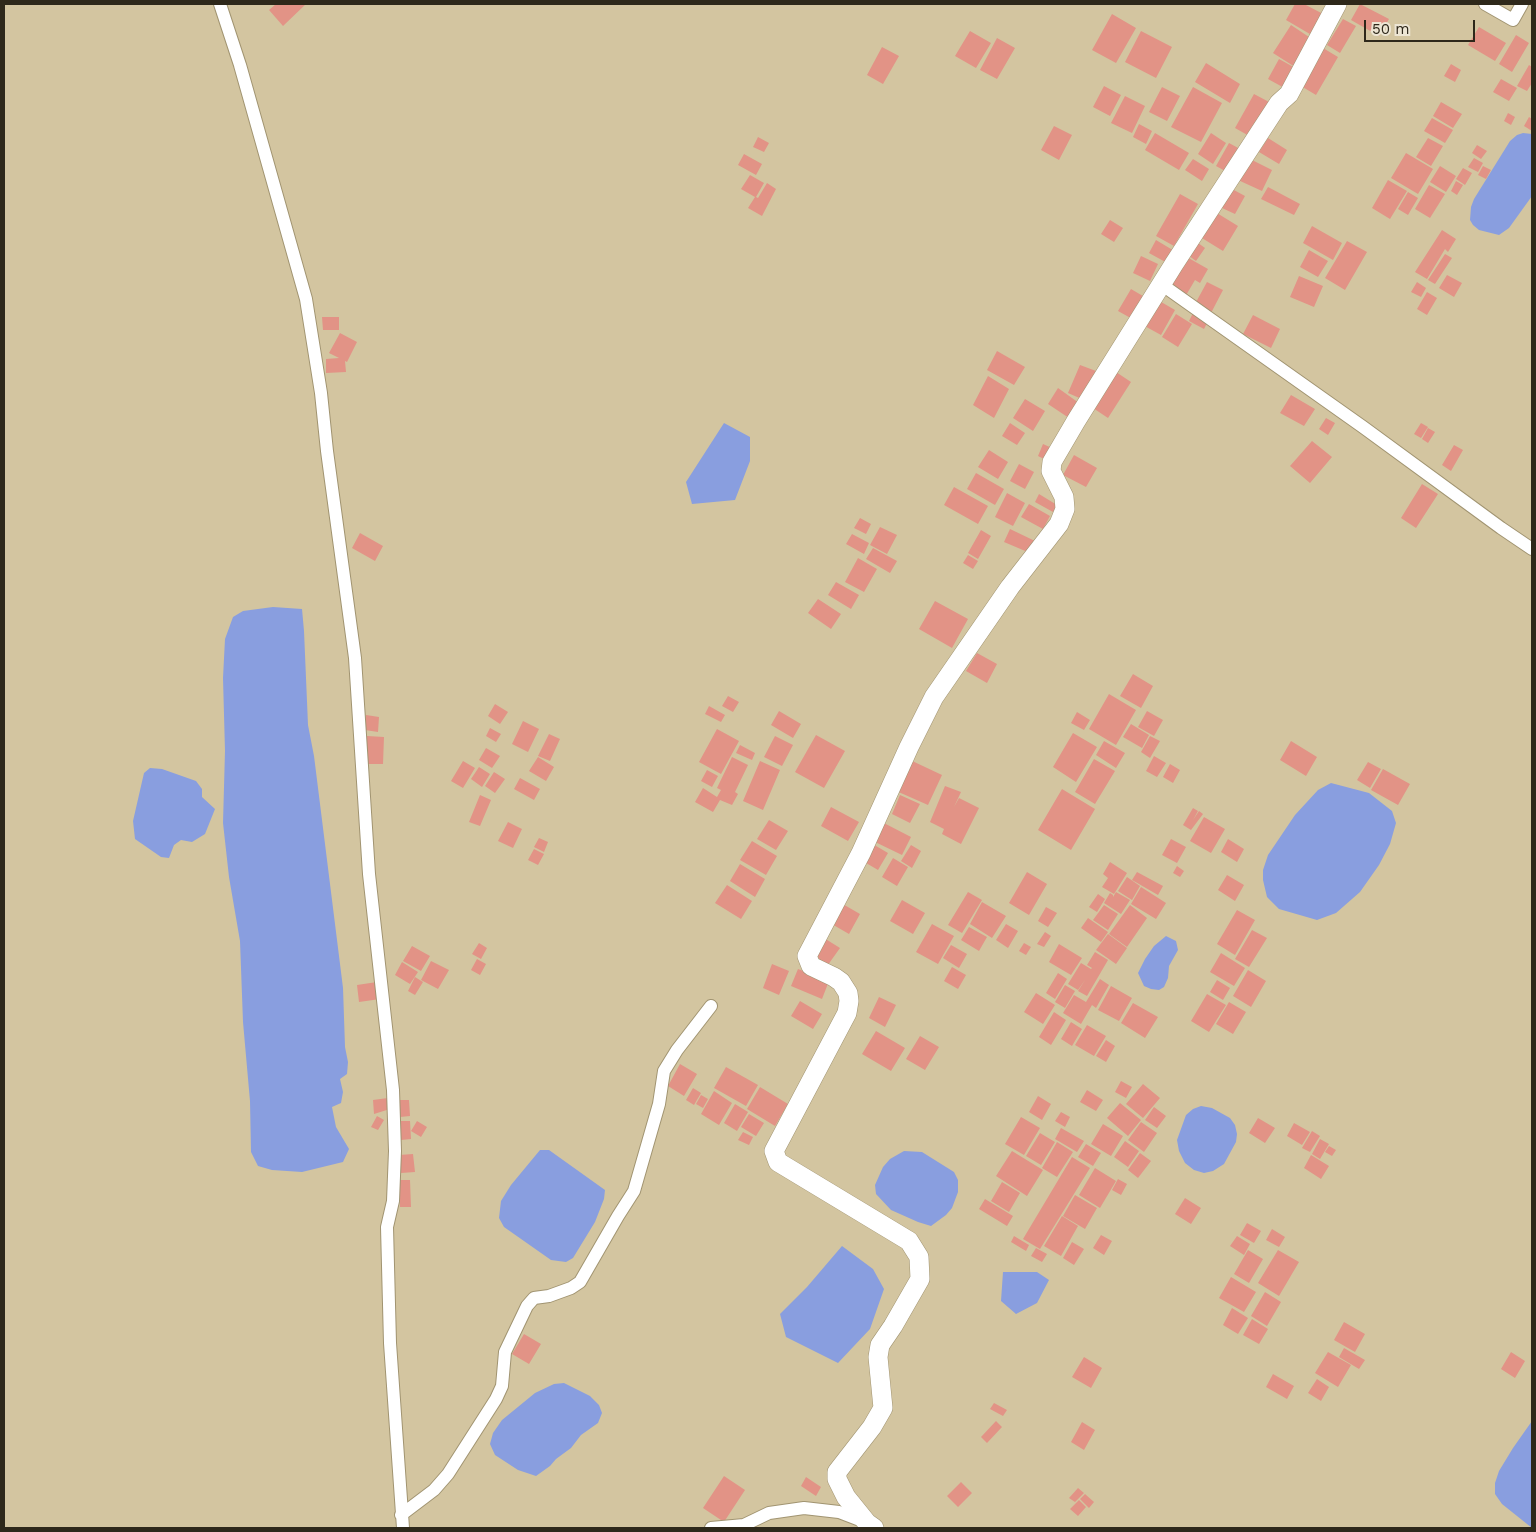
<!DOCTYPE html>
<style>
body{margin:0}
#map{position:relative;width:1536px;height:1532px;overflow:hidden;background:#d3c5a0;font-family:"Work Sans",sans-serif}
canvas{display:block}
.frame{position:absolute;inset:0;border:5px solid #2e281a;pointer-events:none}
.scale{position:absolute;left:1364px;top:20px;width:111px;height:22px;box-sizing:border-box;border:2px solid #2e281a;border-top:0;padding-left:6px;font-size:15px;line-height:18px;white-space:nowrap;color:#2e281a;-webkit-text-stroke:4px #ede6d4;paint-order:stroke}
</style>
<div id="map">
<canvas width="1536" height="1532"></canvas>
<div class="frame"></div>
<div class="scale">50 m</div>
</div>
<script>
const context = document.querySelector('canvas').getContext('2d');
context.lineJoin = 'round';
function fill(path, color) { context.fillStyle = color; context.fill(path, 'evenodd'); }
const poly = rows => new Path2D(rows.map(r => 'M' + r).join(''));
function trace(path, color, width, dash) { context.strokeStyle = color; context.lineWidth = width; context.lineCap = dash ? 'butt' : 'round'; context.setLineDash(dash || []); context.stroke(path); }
fill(poly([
 [1523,133,1532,134,1532,196,1509,228,1499,235,1479,230,1473,225,1470,220,1471,207,1474,199,1510,141,1517,135],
 [724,423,750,437,750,461,735,500,692,504,686,482],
 [273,607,302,609,304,631,308,725,314,756,343,988,345,1047,348,1062,347,1074,340,1079,343,1092,341,1103,332,1107,336,1127,349,1149,343,1162,302,1172,272,1170,258,1166,251,1152,250,1101,243,1022,240,941,229,877,223,823,225,751,223,678,225,639,233,617,243,611],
 [150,768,162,769,196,781,202,789,202,797,215,809,205,834,192,842,181,840,174,845,169,858,161,857,135,839,133,821,144,773],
 [1331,783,1369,793,1392,811,1396,823,1390,844,1379,865,1360,892,1336,913,1317,920,1279,909,1267,897,1263,880,1263,870,1268,855,1295,815,1318,790],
 [1166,936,1176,941,1178,950,1169,966,1168,978,1164,987,1159,990,1151,989,1144,986,1138,973,1145,959,1154,946],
 [1201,1106,1212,1108,1230,1118,1235,1125,1237,1134,1236,1142,1224,1164,1213,1171,1204,1173,1194,1170,1185,1163,1179,1151,1177,1140,1186,1115,1193,1109],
 [540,1150,549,1150,605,1190,604,1199,595,1222,573,1258,566,1262,551,1260,504,1227,499,1218,501,1201,511,1185],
 [904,1151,922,1152,954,1172,958,1180,958,1192,952,1208,946,1215,931,1226,918,1222,891,1210,876,1194,875,1185,883,1167,890,1159],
 [842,1246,873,1269,884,1289,870,1329,838,1363,786,1337,780,1314,807,1287],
 [1003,1272,1037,1272,1049,1280,1037,1303,1016,1314,1001,1301],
 [564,1383,590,1396,599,1405,602,1413,598,1423,581,1435,571,1448,556,1459,550,1466,536,1476,518,1470,495,1455,490,1444,493,1433,502,1420,535,1393,554,1384],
 [1532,1421,1532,1528,1502,1504,1495,1494,1495,1483,1499,1471,1513,1448]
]), '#899edf');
fill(poly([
 [276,4,306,4,283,26,269,10],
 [1295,4,1304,4,1327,16,1315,37,1286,20],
 [1360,4,1389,19,1379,36,1351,20],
 [1112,14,1136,28,1116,63,1092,50],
 [1343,19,1356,26,1340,53,1327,45],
 [1291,25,1312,39,1295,67,1273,53],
 [1479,27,1506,43,1495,61,1468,45],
 [970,31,991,43,976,68,955,56],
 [1141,31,1172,47,1156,78,1125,62],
 [1516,35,1529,43,1512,72,1499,64],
 [997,38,1015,48,997,79,980,70],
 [882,47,899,56,883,84,867,75],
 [1323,48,1338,57,1316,95,1301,86],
 [1279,59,1299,70,1288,90,1268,79],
 [1206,63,1240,84,1230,103,1195,82],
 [1451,64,1461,70,1455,82,1444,76],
 [1529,65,1532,67,1532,83,1527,91,1517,86],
 [1501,79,1517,88,1509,101,1493,92],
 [1104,86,1121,95,1110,116,1093,107],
 [1162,87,1180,96,1167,121,1149,112],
 [1193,87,1222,103,1201,142,1171,127],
 [1254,94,1271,103,1251,137,1235,128],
 [1125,96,1145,106,1132,133,1111,123],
 [1441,102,1462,114,1453,128,1433,116],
 [1508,113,1515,117,1511,125,1504,121],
 [1529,117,1532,119,1532,131,1524,126],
 [1432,118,1453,130,1445,143,1424,131],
 [1139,124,1152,131,1146,144,1133,137],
 [1054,126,1072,135,1059,160,1041,150],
 [1155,133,1189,153,1179,170,1145,150],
 [1211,133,1226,143,1213,164,1198,154],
 [758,137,769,143,764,152,753,147],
 [1268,138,1287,150,1279,164,1259,152],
 [1428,138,1443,146,1431,166,1416,157],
 [1229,143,1240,149,1227,172,1216,166],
 [1477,145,1487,151,1481,159,1472,153],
 [1406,153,1433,169,1418,194,1391,178],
 [744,154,762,164,756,175,738,165],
 [1248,158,1272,170,1262,191,1238,180],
 [1474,158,1483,163,1478,172,1468,167],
 [1193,159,1209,169,1202,181,1185,170],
 [1440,166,1456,176,1446,192,1430,182],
 [1483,166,1491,170,1486,179,1478,175],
 [1463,168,1472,173,1465,185,1456,179],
 [750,175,764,183,756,197,758,198,767,183,776,189,762,216,748,208,755,197,741,189],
 [1388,180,1407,191,1390,219,1372,208],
 [1456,181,1463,185,1457,195,1451,191],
 [1429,185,1445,194,1430,218,1415,209],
 [1268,187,1300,204,1294,215,1261,199],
 [1232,189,1245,196,1235,214,1222,208],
 [1408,192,1418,198,1408,215,1398,209],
 [1180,194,1198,204,1174,246,1156,236],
 [1212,210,1238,226,1223,251,1197,235],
 [1110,220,1123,228,1114,242,1101,234],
 [1312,226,1342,243,1333,260,1303,243],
 [1442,230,1456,239,1448,252,1445,249,1427,279,1415,272],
 [1156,240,1176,252,1169,264,1149,253],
 [1194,240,1205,248,1196,261,1185,253],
 [1347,241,1367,252,1345,290,1325,278],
 [1309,250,1328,261,1318,277,1300,267],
 [1445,254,1452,258,1435,284,1428,280],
 [1141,256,1158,264,1150,281,1133,273],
 [1185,256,1208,269,1200,283,1195,280,1185,297,1167,286],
 [1447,275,1462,283,1454,297,1439,288],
 [1299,276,1323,286,1314,307,1290,297],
 [1207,282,1223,290,1211,313,1195,304],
 [1417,282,1426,288,1421,297,1411,292],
 [1131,289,1148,299,1136,321,1118,311],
 [1427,292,1437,298,1427,315,1417,309],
 [1156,299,1175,310,1161,335,1141,324],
 [1194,311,1209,319,1204,329,1189,321],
 [1176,314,1192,324,1178,347,1162,337],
 [1253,315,1280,329,1271,348,1243,334],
 [322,317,339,317,339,330,323,330],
 [340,333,357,342,347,362,345,361,346,372,326,373,326,359,339,358,329,353],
 [997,351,1025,367,1014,385,987,370],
 [1080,365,1096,371,1084,400,1068,393],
 [1113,370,1131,382,1108,418,1090,406],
 [988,376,1009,389,994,418,973,405],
 [1058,388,1079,403,1069,418,1048,404],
 [1291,395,1315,409,1304,426,1280,413],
 [1025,399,1045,411,1033,431,1013,418],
 [1326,418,1335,423,1328,435,1319,429],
 [1010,423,1025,433,1017,445,1002,436],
 [1421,423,1428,427,1421,438,1414,434],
 [1428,428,1435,432,1428,443,1422,439],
 [1312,441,1332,457,1310,483,1290,466],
 [1043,444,1054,449,1048,461,1038,456],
 [1454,445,1463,450,1451,471,1442,465],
 [989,450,1008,462,998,479,978,467],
 [1074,455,1097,468,1086,487,1063,475],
 [1019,464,1034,472,1025,489,1010,481],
 [976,473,1004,489,995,505,967,489],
 [1422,484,1438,494,1416,528,1401,518],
 [954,487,988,506,978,524,944,505],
 [1007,493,1025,503,1013,526,995,517],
 [1039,494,1057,505,1053,512,1035,502],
 [1029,504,1050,516,1043,529,1021,517],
 [860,518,871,524,866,534,854,528],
 [880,527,897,535,887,554,870,545],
 [1010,529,1035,541,1030,553,1004,542],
 [981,530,991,536,978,559,968,553],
 [360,533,383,546,375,561,352,548],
 [852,534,869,543,864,554,846,544],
 [873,548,897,561,890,573,866,559],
 [968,555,978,561,973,569,963,563],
 [858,558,877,569,864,592,845,582],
 [836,582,859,595,851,609,828,595],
 [818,599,841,614,831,629,808,613],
 [935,601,968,619,952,648,919,629],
 [977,653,997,664,987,683,966,671],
 [1133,674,1153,686,1141,708,1120,696],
 [1109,694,1136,710,1116,745,1089,729],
 [728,696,739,702,733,712,722,706],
 [495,704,508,712,500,724,488,716],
 [709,706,725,715,721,722,705,714],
 [779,711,801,724,793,738,771,725],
 [1147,711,1163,720,1154,736,1138,727],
 [1077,712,1090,720,1084,730,1071,723],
 [366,715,379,717,378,732,365,730],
 [523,721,539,729,528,752,512,744],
 [1131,724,1149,735,1142,748,1123,737],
 [490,728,501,734,496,742,486,736],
 [717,729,739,741,721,774,699,762],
 [1073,733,1097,747,1076,782,1053,767],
 [549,734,560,739,550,761,538,756],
 [816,735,845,751,824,788,795,772],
 [367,736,384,737,383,764,366,764],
 [775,736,793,745,782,766,764,757],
 [1150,736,1160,741,1150,758,1141,752],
 [1104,741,1125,753,1116,768,1096,755],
 [1291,741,1317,757,1306,776,1280,760],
 [740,745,755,753,752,760,736,753],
 [486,748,500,756,492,768,479,760],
 [1154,756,1166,763,1157,777,1146,771],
 [538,757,554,767,546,781,529,771],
 [732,757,748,765,735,792,738,794,732,805,720,800,713,812,695,802,703,788,717,797,721,790,717,788],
 [908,759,942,775,928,805,894,790],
 [1094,759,1115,771,1095,804,1075,792],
 [463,761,475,768,463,788,451,781],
 [760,761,780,770,763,810,743,801],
 [1368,762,1381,769,1370,788,1357,780],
 [1170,764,1180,770,1173,783,1163,777],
 [479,767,490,774,482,787,471,779],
 [1383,769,1410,784,1398,805,1371,790],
 [707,770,718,776,712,787,701,781],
 [494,772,505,779,495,793,485,786],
 [520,778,540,789,534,800,514,789],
 [945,786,961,792,954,807,959,798,979,808,961,844,942,834,944,829,930,822],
 [1062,789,1095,809,1071,850,1038,830],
 [480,795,491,800,480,826,469,822],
 [900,795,920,804,910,823,892,814],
 [831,807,859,822,848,841,821,826],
 [1193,808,1198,811,1193,820,1199,811,1203,814,1191,830,1183,825],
 [1204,817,1225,829,1211,853,1190,841],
 [769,820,788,831,776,850,757,839],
 [880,821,911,837,902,855,871,840],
 [508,822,522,829,513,848,498,841],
 [539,838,548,842,544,852,534,847],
 [1171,839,1186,847,1177,863,1162,855],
 [1228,839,1244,849,1237,862,1221,852],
 [752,841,777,856,766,875,740,860],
 [871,843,888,853,878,870,861,860],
 [911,845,921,851,912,868,901,861],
 [534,849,544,854,538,865,528,860],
 [893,858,908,867,897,886,882,877],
 [1110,862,1127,873,1114,894,1102,887,1108,878,1103,874],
 [740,864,765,879,755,897,730,881],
 [1177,866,1184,871,1180,877,1173,873],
 [1027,872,1047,884,1029,915,1009,903],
 [1137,872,1163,886,1158,895,1132,880],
 [1227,875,1244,885,1235,901,1218,890],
 [1127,877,1140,886,1132,900,1118,891],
 [727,885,752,901,741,919,715,903],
 [1141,887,1166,903,1156,919,1131,904],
 [968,892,982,900,962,933,948,925],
 [1116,892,1130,900,1121,914,1104,903,1110,893,1113,895,1113,897],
 [1098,894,1105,899,1097,912,1089,907],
 [902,900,925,913,913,934,890,921],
 [982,902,1006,916,992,938,970,924],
 [841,903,860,914,849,934,830,923],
 [1104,905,1118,914,1108,930,1093,920],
 [1130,905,1147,918,1127,947,1109,934],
 [1046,907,1057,913,1048,927,1038,921],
 [1237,910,1255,920,1235,955,1217,944],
 [1088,918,1108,932,1101,942,1081,928],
 [932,924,954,936,938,964,916,952],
 [1006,924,1018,931,1008,948,996,940],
 [969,927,987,937,979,951,961,940],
 [1252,930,1267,938,1249,967,1235,959],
 [1045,932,1051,936,1044,947,1037,944],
 [1108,934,1127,948,1116,964,1096,950],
 [824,938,840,948,825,969,815,952],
 [479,943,487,948,481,959,472,954],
 [1024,943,1031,947,1026,955,1019,951],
 [1059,944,1082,958,1071,975,1049,962],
 [951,945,967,954,959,968,943,958],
 [412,946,430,956,421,971,403,961],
 [1095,952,1108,960,1087,996,1078,991,1085,980,1078,990,1068,984,1081,963,1091,969,1092,968,1087,965],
 [1221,953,1245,968,1234,986,1210,972],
 [477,959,486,964,480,975,471,970],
 [431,961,449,970,438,989,421,980],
 [402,962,418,972,410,984,395,975],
 [772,964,789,971,779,995,763,988],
 [952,967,966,975,958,989,944,981],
 [798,969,829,981,822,999,791,986],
 [1248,970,1266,981,1251,1007,1233,996],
 [1058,973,1067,979,1055,999,1046,993],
 [415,977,423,982,415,995,408,991],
 [1100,979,1109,985,1096,1008,1092,1005,1081,1024,1063,1013,1074,995,1086,1002],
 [1217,980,1230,988,1223,1000,1210,992],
 [377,982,380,999,359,1002,357,985],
 [1065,985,1075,991,1065,1008,1055,1002],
 [1111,986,1132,998,1119,1021,1098,1010],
 [1036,993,1055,1005,1043,1024,1024,1012],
 [1207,994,1226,1005,1209,1032,1191,1021],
 [879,997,896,1005,885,1027,869,1018],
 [800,1001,822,1014,813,1029,791,1016],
 [1229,1002,1246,1012,1233,1034,1216,1024],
 [1133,1003,1158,1017,1145,1038,1121,1023],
 [1054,1012,1066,1020,1051,1045,1039,1037],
 [1071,1022,1082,1029,1072,1046,1061,1039],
 [1087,1025,1106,1036,1094,1056,1075,1045],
 [876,1031,905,1048,891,1071,862,1054],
 [920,1036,939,1047,925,1070,906,1059],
 [1106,1040,1115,1046,1106,1062,1096,1056],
 [680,1064,697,1074,684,1096,668,1086],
 [726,1067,758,1085,746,1106,714,1088],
 [1121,1081,1132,1087,1126,1098,1115,1092],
 [1143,1084,1160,1098,1143,1118,1126,1104],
 [760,1087,788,1104,775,1126,747,1109],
 [693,1088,701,1093,694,1105,686,1100],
 [1087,1090,1103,1100,1096,1111,1080,1102],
 [714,1091,732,1103,719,1125,701,1114],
 [701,1095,708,1099,703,1108,696,1104],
 [1038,1096,1051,1104,1042,1120,1029,1112],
 [388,1098,390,1109,374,1114,373,1100],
 [399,1100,409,1100,410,1116,400,1117],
 [1120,1103,1141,1120,1128,1136,1107,1118],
 [735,1104,748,1112,737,1131,724,1123],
 [1154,1107,1166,1116,1157,1128,1145,1120],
 [1061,1112,1070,1117,1065,1127,1055,1121],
 [749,1114,764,1123,756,1136,741,1127],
 [377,1116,384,1120,378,1130,371,1127],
 [1021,1117,1040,1128,1024,1155,1005,1144],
 [1258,1118,1275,1128,1265,1143,1249,1133],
 [400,1121,410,1121,411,1139,401,1140],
 [417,1121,427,1127,421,1137,411,1131],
 [1141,1122,1157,1133,1144,1152,1128,1140],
 [1294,1123,1310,1132,1302,1145,1287,1136],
 [1103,1124,1123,1136,1111,1156,1091,1144],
 [1061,1128,1084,1141,1077,1152,1055,1139],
 [1312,1131,1320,1136,1310,1152,1302,1148],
 [743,1132,753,1137,749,1145,738,1140],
 [1040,1133,1055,1142,1041,1165,1026,1156],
 [1320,1139,1329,1144,1320,1159,1312,1154],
 [1125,1141,1139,1151,1128,1167,1114,1157],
 [1057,1142,1073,1152,1057,1177,1042,1168],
 [1086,1144,1101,1153,1093,1166,1078,1157],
 [1329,1146,1336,1150,1332,1156,1325,1152],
 [1012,1151,1043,1170,1027,1196,996,1176],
 [1140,1153,1151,1161,1138,1178,1128,1170],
 [413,1154,415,1172,401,1173,399,1155],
 [1311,1155,1329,1166,1321,1179,1304,1168],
 [1072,1157,1090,1168,1040,1249,1023,1239],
 [1095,1168,1116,1181,1100,1208,1079,1195],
 [1118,1179,1127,1184,1121,1195,1112,1190],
 [399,1180,410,1180,411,1207,400,1207],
 [1002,1182,1020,1193,1009,1212,991,1201],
 [1075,1195,1097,1208,1085,1229,1063,1216],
 [1185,1198,1201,1208,1191,1224,1175,1214],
 [985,1199,1013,1216,1007,1226,979,1209],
 [1062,1216,1078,1226,1061,1256,1044,1246],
 [1247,1223,1261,1231,1254,1243,1240,1235],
 [1272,1229,1285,1237,1279,1247,1266,1240],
 [1101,1235,1112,1241,1104,1255,1093,1248],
 [1014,1236,1029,1245,1026,1251,1011,1242],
 [1237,1236,1250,1244,1244,1255,1230,1246],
 [1072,1242,1084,1249,1074,1265,1063,1258],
 [1036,1248,1047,1254,1042,1262,1031,1256],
 [1248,1250,1263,1259,1249,1283,1234,1274],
 [1278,1250,1299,1262,1279,1296,1258,1283],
 [1231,1277,1256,1292,1244,1312,1219,1298],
 [1265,1292,1281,1302,1267,1326,1251,1316],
 [1232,1308,1248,1318,1238,1334,1223,1325],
 [1252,1319,1268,1329,1259,1344,1243,1335],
 [1344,1322,1365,1334,1355,1352,1334,1340],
 [524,1334,541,1344,529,1364,512,1354],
 [1344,1348,1365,1360,1359,1369,1339,1357],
 [1328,1352,1351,1365,1338,1387,1315,1373],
 [1511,1352,1525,1361,1515,1378,1501,1369],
 [1084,1357,1102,1368,1091,1388,1072,1377],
 [1273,1374,1294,1386,1287,1399,1266,1387],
 [1317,1379,1329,1387,1321,1401,1308,1393],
 [994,1403,1007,1410,1003,1416,990,1409],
 [996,1421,1002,1427,987,1443,981,1437],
 [1082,1422,1095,1430,1084,1450,1071,1442],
 [724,1476,745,1490,724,1522,703,1508],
 [806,1477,821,1487,816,1496,801,1486],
 [961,1482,972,1493,958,1507,947,1496],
 [1078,1488,1084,1493,1075,1502,1069,1498],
 [1085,1494,1094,1502,1089,1508,1080,1499],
 [1079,1500,1086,1507,1078,1516,1070,1509]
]), '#e29386');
const minor = poly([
 [220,4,240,65,306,299,321,393,327,451,355,658,369,874,393,1090,395,1151,393,1201,387,1227,390,1343,403,1528],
 [1485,4,1513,20,1522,4],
 [1161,284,1363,427,1501,528,1532,549],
 [401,1515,434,1490,448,1474,496,1399,502,1386,505,1352,527,1306,534,1298,549,1296,571,1288,580,1282,618,1216,634,1191,659,1104,664,1071,677,1050,711,1006],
 [711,1528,744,1525,769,1513,804,1508,839,1512,865,1522]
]);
const secondary = poly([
 [874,1528,867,1523,846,1497,837,1479,837,1472,872,1427,883,1408,878,1357,880,1345,893,1326,920,1279,919,1257,909,1241,778,1162,774,1151,847,1013,849,1001,848,993,841,982,834,977,811,966,807,956,861,853,909,747,934,697,1010,587,1059,524,1065,509,1064,497,1051,471,1052,462,1076,421,1174,264,1279,103,1289,94,1337,4]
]);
trace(minor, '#a19471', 14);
trace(secondary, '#a19471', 20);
trace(minor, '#fff', 12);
trace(secondary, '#fff', 19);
</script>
